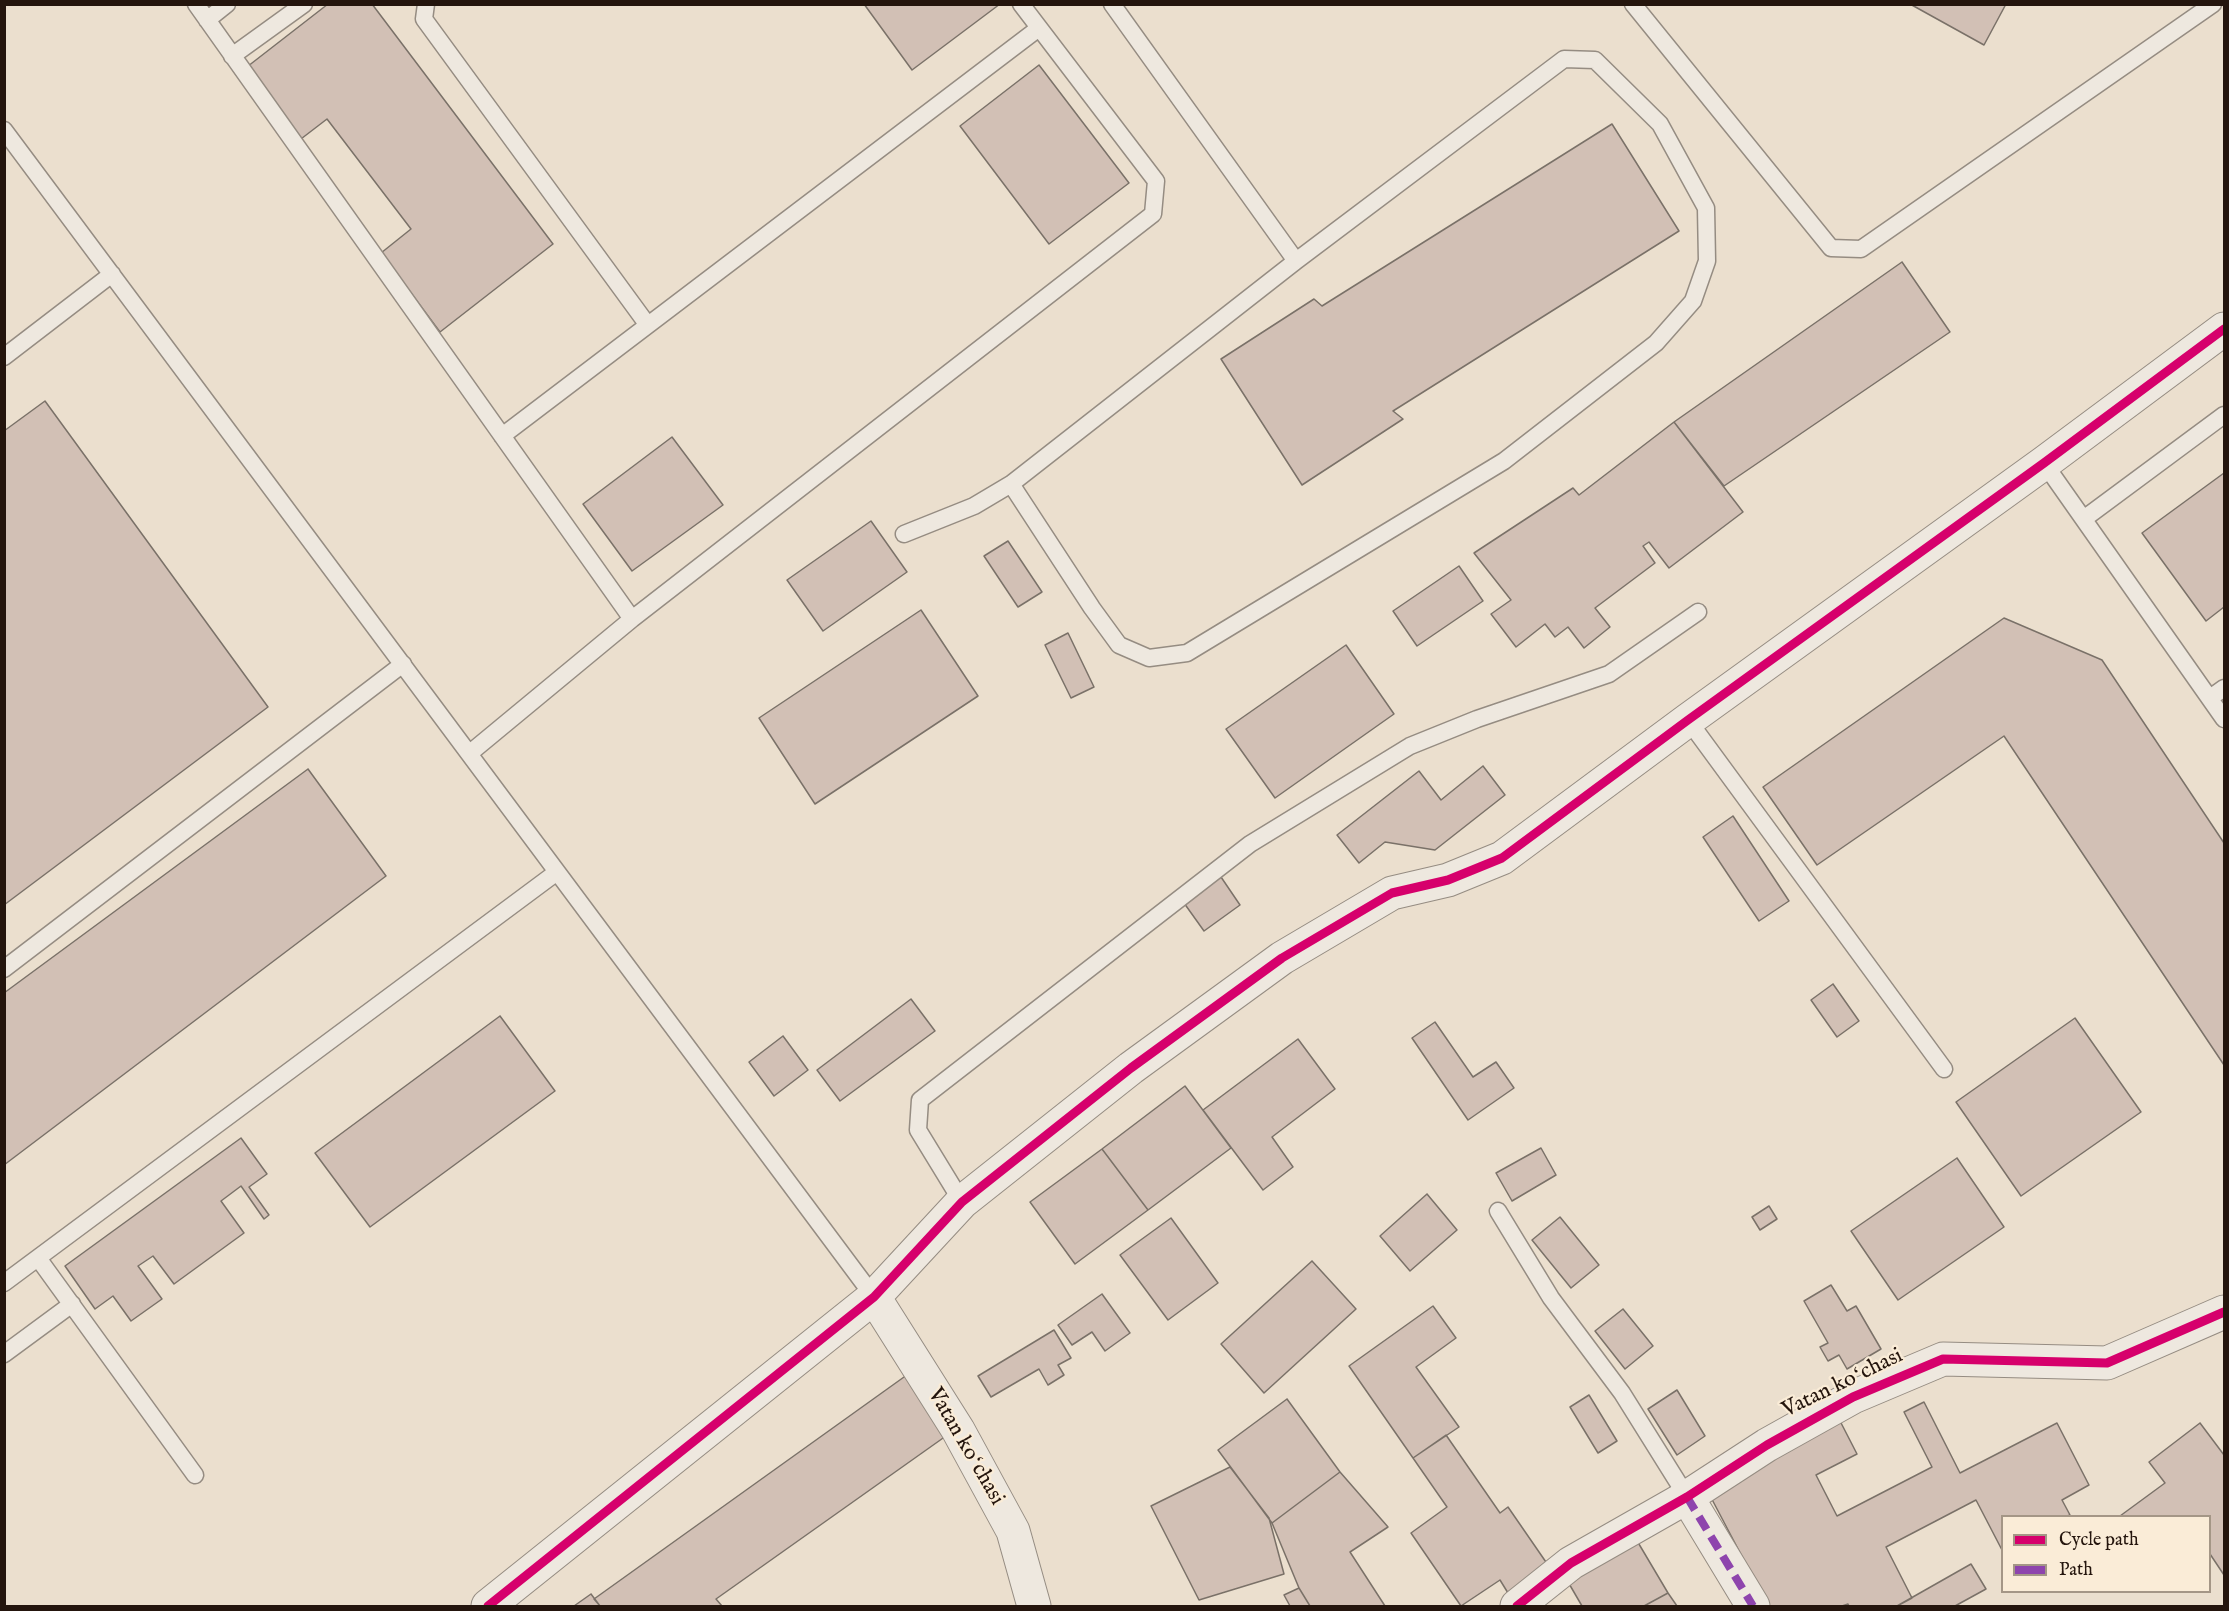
<!DOCTYPE html>
<meta charset="utf-8">
<style>
body{margin:0}
#map{position:relative;width:2229px;height:1611px;overflow:hidden;background:#ebdfce;font-family:"IM FELL English",serif}
canvas{display:block}
.frame{position:absolute;inset:0;border:6px solid #24150d;pointer-events:none}
.legend{position:absolute;left:2001px;top:1515px;width:210px;height:78px;box-sizing:border-box;background:#faecd7;border:2px solid #a49686;margin:0;padding:8px 10px;list-style:none;font-size:18px;color:#24150d}
.legend li{display:flex;align-items:center;gap:12px;height:30px}
.legend b{width:30px;border:2px solid #a49686}
</style>
<div id="map">
<canvas width="2229" height="1611"></canvas>
<div class="frame"></div>
<ul class="legend">
<li><b style="height:8px;background:#d6006c"></b>Cycle path</li>
<li><b style="height:8px;background:#8e44ad"></b>Path</li>
</ul>
</div>
<script>
const context = document.querySelector('canvas').getContext('2d');
context.lineJoin = 'round';
function fill(path, color) { context.fillStyle = color; context.fill(path, 'evenodd'); }
const poly = rows => new Path2D(rows.map(r => 'M' + r).join(''));
function trace(path, color, width, dash) { context.strokeStyle = color; context.lineWidth = width; context.lineCap = dash ? 'butt' : 'round'; context.setLineDash(dash || []); context.stroke(path); }
function write(font, color, halo, rows, align = 'center') {
  context.font = font + ' "IM FELL English",serif'; context.lineWidth = 4.5; context.setLineDash([]); context.textBaseline = 'middle'; context.strokeStyle = halo; context.fillStyle = color; for (const [text, x, y, turn = 0] of rows) {
    context.save(); context.translate(x, y); context.rotate((+turn || 0) * Math.PI / 180); context.textAlign = isNaN(turn) ? turn : align; if (halo) context.strokeText(text, 0, 0); context.fillText(text, 0, 0); context.restore();
  }
}
const building = poly([
 [328,4,372,4,553,244,440,332,381,253,411,229,327,119,297,142,243,70,328,4],
 [864,4,1000,4,912,70,864,4],
 [1910,4,2006,4,1984,45,1910,4],
 [1039,65,1129,183,1049,244,960,126,1039,65],
 [1612,124,1679,231,1393,411,1403,419,1302,485,1221,359,1314,299,1322,306,1612,124],
 [1902,262,1950,332,1724,486,1674,422,1902,262],
 [45,401,268,707,4,905,4,431,45,401],
 [1674,422,1743,512,1669,568,1649,542,1643,546,1655,563,1595,608,1610,627,1584,648,1568,627,1555,637,1545,624,1516,647,1491,614,1511,600,1474,553,1573,488,1579,495,1674,422],
 [672,437,723,505,632,571,583,504,672,437],
 [2224,473,2224,607,2206,621,2142,533,2224,473],
 [871,521,907,572,823,631,787,580,871,521],
 [1008,541,1042,592,1018,607,984,556,1008,541],
 [1459,566,1483,601,1417,646,1393,611,1459,566],
 [921,610,978,696,815,804,759,718,921,610],
 [2004,618,2102,660,2224,843,2224,1065,2004,736,1817,865,1763,787,2004,618],
 [1068,633,1094,687,1071,698,1045,645,1068,633],
 [1346,645,1394,714,1275,798,1226,729,1346,645],
 [1483,766,1505,795,1435,850,1385,842,1359,863,1337,835,1419,771,1441,800,1483,766],
 [308,769,386,876,4,1165,4,993,308,769],
 [1733,816,1789,901,1759,921,1703,837,1733,816],
 [1221,877,1240,905,1204,931,1184,903,1221,877],
 [1833,984,1859,1021,1837,1037,1811,1000,1833,984],
 [911,999,935,1031,840,1101,817,1070,911,999],
 [500,1016,555,1091,370,1227,315,1153,500,1016],
 [2075,1018,2141,1112,2021,1196,1956,1102,2075,1018],
 [1435,1022,1473,1077,1496,1062,1514,1088,1468,1120,1412,1038,1435,1022],
 [783,1036,808,1070,774,1096,749,1062,783,1036],
 [1298,1039,1335,1089,1272,1137,1293,1167,1263,1190,1203,1110,1298,1039],
 [1185,1086,1231,1148,1148,1210,1102,1149,1185,1086],
 [241,1138,267,1174,249,1187,269,1215,264,1219,241,1186,221,1201,244,1233,174,1284,153,1256,138,1266,162,1299,131,1321,113,1296,95,1309,65,1266,241,1138],
 [1541,1148,1556,1175,1512,1201,1496,1173,1541,1148],
 [1102,1149,1148,1210,1075,1264,1030,1202,1102,1149],
 [1957,1158,2004,1227,1898,1300,1851,1231,1957,1158],
 [1427,1194,1457,1230,1410,1271,1380,1236,1427,1194],
 [1769,1206,1777,1219,1760,1230,1752,1217,1769,1206],
 [1560,1217,1599,1265,1571,1288,1532,1240,1560,1217],
 [1171,1218,1218,1283,1168,1320,1120,1255,1171,1218],
 [1312,1261,1356,1309,1264,1393,1221,1344,1312,1261],
 [1831,1285,1847,1311,1856,1306,1881,1349,1847,1369,1839,1355,1828,1361,1820,1347,1828,1343,1804,1301,1831,1285],
 [1102,1294,1130,1333,1105,1351,1092,1332,1072,1345,1058,1325,1102,1294],
 [1433,1306,1456,1338,1416,1367,1459,1427,1413,1458,1349,1366,1433,1306],
 [1623,1309,1653,1346,1625,1369,1595,1331,1623,1309],
 [1054,1330,1071,1358,1058,1365,1064,1375,1048,1385,1039,1369,991,1397,978,1376,1054,1330],
 [911,1372,953,1431,716,1599,722,1606,600,1606,594,1599,911,1372],
 [1677,1390,1705,1436,1677,1455,1648,1409,1677,1390],
 [1589,1395,1617,1441,1598,1453,1570,1407,1589,1395],
 [1287,1399,1340,1472,1272,1523,1218,1450,1287,1399],
 [1924,1402,1960,1473,2057,1423,2089,1485,2062,1500,2070,1515,2067,1516,2002,1516,2002,1550,1976,1500,1886,1547,1912,1598,1897,1606,1849,1606,1848,1604,1842,1606,1768,1606,1706,1488,1839,1419,1857,1454,1816,1475,1837,1516,1932,1467,1904,1412,1924,1402],
 [2200,1423,2224,1455,2224,1575,2210,1554,2210,1516,2120,1516,2165,1483,2149,1462,2200,1423],
 [1446,1435,1500,1513,1508,1507,1548,1565,1508,1593,1500,1580,1461,1606,1411,1533,1447,1507,1413,1458,1446,1435],
 [1230,1467,1269,1518,1284,1574,1199,1600,1151,1506,1230,1467],
 [1340,1472,1388,1527,1350,1552,1385,1606,1310,1606,1299,1588,1272,1523,1340,1472],
 [1633,1534,1668,1593,1644,1606,1582,1606,1564,1575,1633,1534],
 [1971,1564,1986,1589,1955,1606,1897,1606,1971,1564],
 [1299,1588,1310,1606,1290,1606,1284,1595,1299,1588],
 [1668,1593,1677,1606,1644,1606,1668,1593],
 [591,1594,600,1606,574,1606,591,1594]
]);
fill(building, '#d2c0b5');
trace(building, '#7a7168', 1.5);
const service = poly([
 [196,4,632,619],
 [426,4,424,19,647,324],
 [1112,4,1296,261],
 [1633,4,1831,248,1861,249,2213,4],
 [207,20,227,4],
 [232,56,304,4],
 [4,130,874,1297],
 [4,357,112,274],
 [502,436,1039,28],
 [2044,463,2224,719],
 [2085,518,2224,415],
 [904,534,974,506,1011,484,1296,261,1564,59,1595,60,1660,124,1706,208,1707,261,1693,301,1656,343,1504,461,1187,653,1149,658,1119,645,1092,608,1011,484],
 [2210,698,2224,688],
 [1688,720,1944,1069],
 [470,753,632,619,1153,214,1156,181,1021,4],
 [4,969,403,664],
 [962,1202,918,1130,920,1100,1250,844,1410,746,1477,719,1609,674,1698,612],
 [1498,1211,1551,1298,1622,1393,1687,1497],
 [38,1258,195,1475],
 [4,1283,557,872],
 [4,1354,72,1304]
]);
const minor = poly([
 [874,1297,958,1430,1013,1531,1034,1606],
 [1687,1497,1753,1606],
 [488,1606,874,1297,962,1202,1131,1068,1282,958,1392,893,1448,880,1502,858,1688,720,2044,463,2224,329],
 [1517,1606,1571,1563,1687,1497,1767,1445,1853,1397,1943,1359,2107,1363,2224,1312]
]);
trace(service, '#958c82', 19);
trace(minor, '#958c82', 35);
trace(service, '#eee8df', 16);
trace(minor, '#eee8df', 33);
trace(poly([
 [1687,1497,1753,1606]
]), '#8e44ad', 8, [15, 8]);
trace(poly([
 [488,1606,874,1297,962,1202,1131,1068,1282,958,1392,893,1448,880,1502,858,1688,720,2044,463,2224,329],
 [1517,1606,1571,1563,1687,1497,1767,1445,1853,1397,1943,1359,2107,1363,2224,1312]
]), '#d6006c', 9);
write('22px', '#24150d', '#faecd7', [
 ["Vatan koʻchasi",1843,1384,-26],
 ["Vatan koʻchasi",965,1447,60]
]);
</script>
